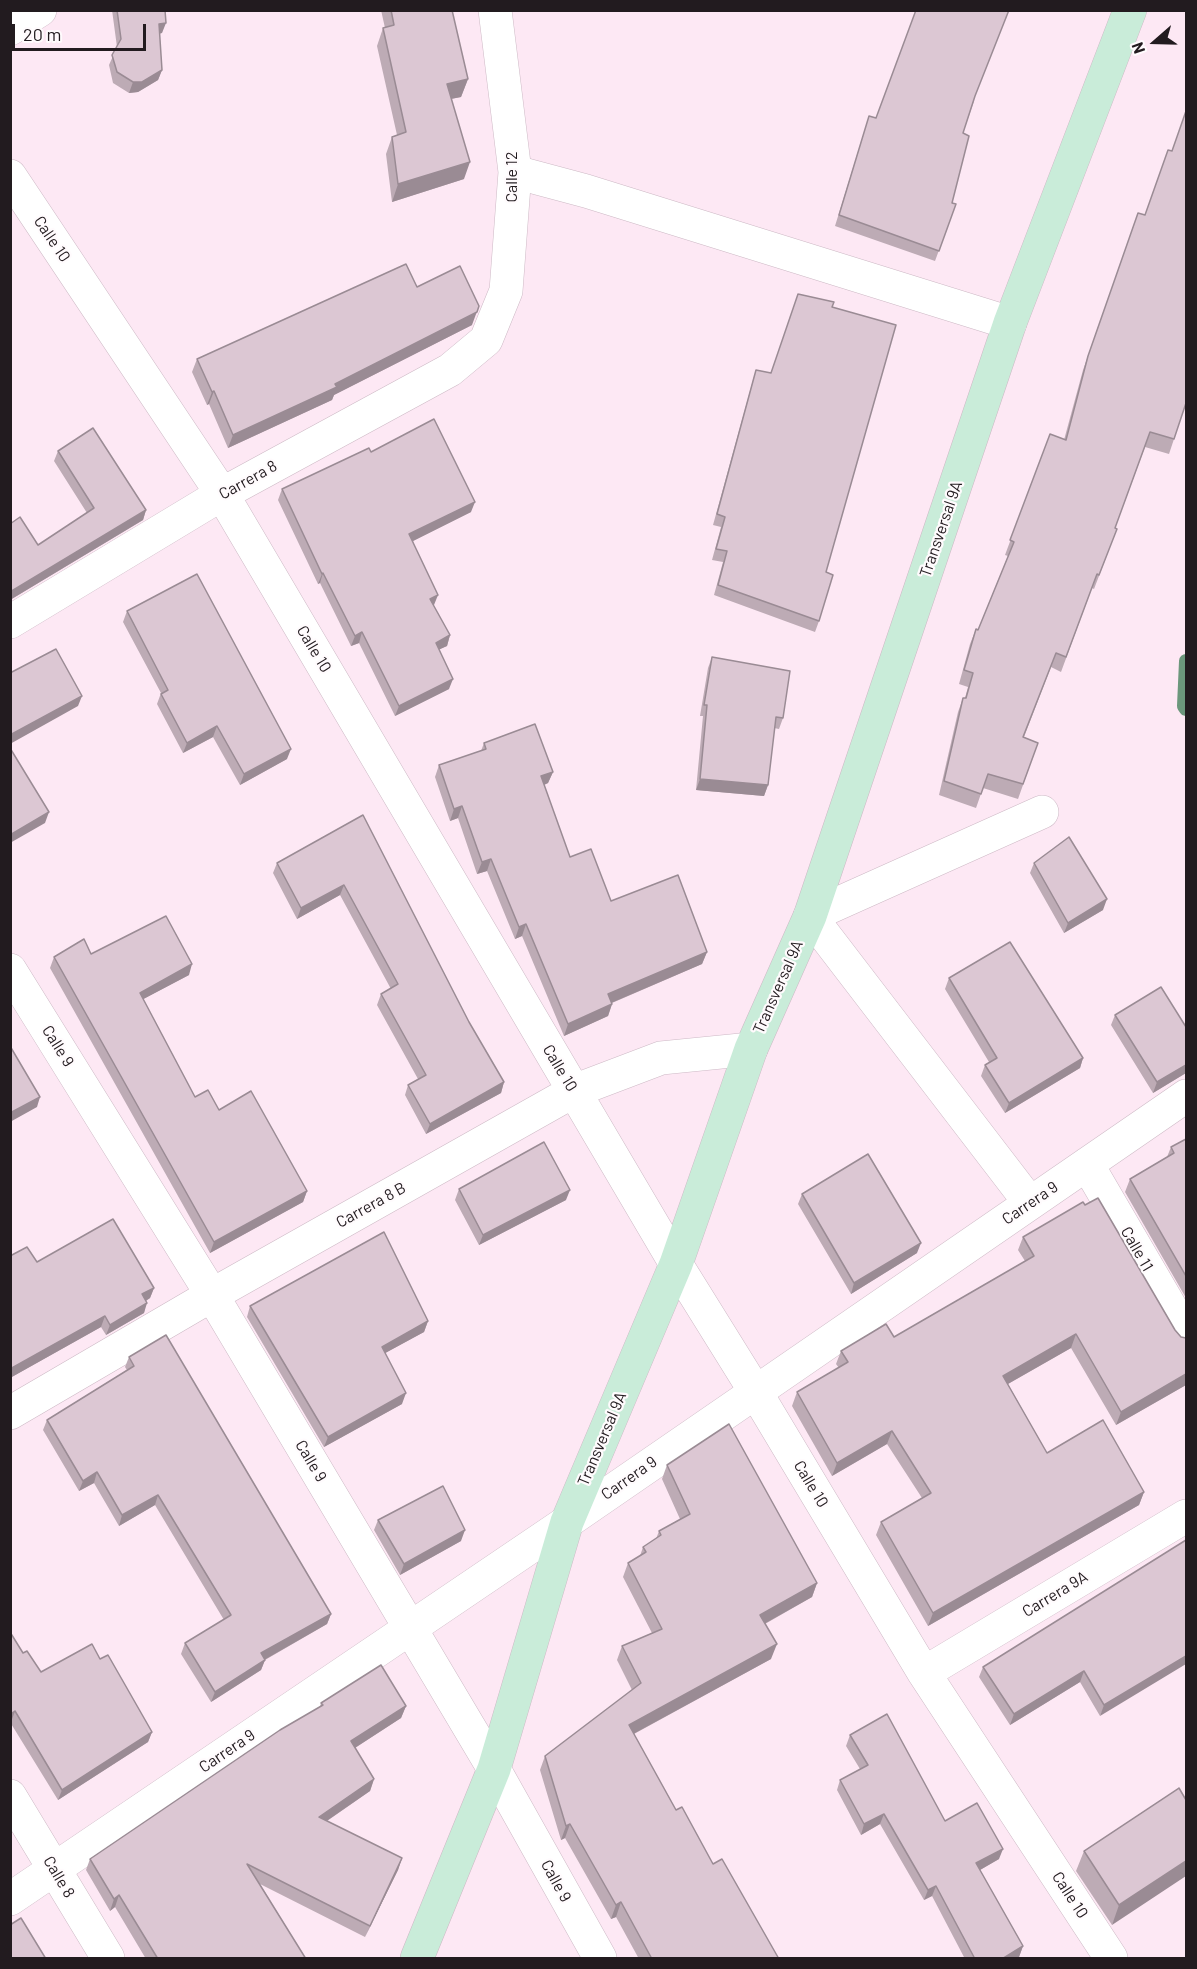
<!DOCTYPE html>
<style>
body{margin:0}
#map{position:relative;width:1197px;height:1969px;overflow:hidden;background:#fde8f4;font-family:Barlow,sans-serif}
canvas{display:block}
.frame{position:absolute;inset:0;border:12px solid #221b1f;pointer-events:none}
.north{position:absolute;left:1125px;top:12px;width:60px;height:60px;-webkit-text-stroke:4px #fffbfd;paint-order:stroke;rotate:250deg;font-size:16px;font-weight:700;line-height:24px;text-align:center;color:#221b1f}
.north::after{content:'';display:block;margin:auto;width:21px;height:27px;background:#221b1f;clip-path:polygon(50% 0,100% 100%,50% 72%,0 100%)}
.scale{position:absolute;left:12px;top:24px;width:134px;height:27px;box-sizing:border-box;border:3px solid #221b1f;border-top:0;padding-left:8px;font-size:18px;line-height:21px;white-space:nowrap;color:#221b1f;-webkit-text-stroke:4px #fffbfd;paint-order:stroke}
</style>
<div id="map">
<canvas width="1197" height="1969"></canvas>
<div class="frame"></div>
<div class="north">N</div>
<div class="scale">20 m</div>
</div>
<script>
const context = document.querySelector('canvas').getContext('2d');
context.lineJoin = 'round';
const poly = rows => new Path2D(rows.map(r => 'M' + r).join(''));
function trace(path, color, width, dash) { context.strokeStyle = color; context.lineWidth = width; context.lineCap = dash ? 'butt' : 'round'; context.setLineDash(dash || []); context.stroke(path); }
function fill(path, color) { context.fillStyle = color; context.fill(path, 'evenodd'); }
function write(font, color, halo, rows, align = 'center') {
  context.font = font + ' Barlow,sans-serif'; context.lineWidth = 4.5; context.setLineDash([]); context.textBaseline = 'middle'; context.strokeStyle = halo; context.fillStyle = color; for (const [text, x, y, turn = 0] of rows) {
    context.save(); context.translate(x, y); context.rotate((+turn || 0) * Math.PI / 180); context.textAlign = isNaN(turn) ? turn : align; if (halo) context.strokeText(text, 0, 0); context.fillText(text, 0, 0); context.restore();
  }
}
trace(poly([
 [1186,661,1184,706,1186,709]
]), '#6c977c', 14);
const minor = poly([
 [10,29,40,10],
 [515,172,586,191,1010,323],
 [10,176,222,494,676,1264,755,1391,924,1673,1111,1958],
 [10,622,222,494,450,370,486,340,506,291,515,172,495,10],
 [10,970,212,1295,494,1769,600,1958],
 [1087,1164,1186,1334],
 [1030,1203,810,916,1042,812],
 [10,1413,212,1295,574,1091,661,1058,751,1049],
 [924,1673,1186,1516],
 [10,1796,108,1958],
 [10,1899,567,1522,1186,1096]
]);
const secondary = poly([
 [417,1958,494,1769,567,1522,676,1264,751,1049,810,916,1010,323,1130,10]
]);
trace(minor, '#cdb9c5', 34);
trace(secondary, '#cdb9c5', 34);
trace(minor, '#fff', 33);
trace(secondary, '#c9ecd9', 33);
fill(poly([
 [112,10,165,10,162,33,159,34,162,70,158,80,138,92,129,93,113,83,109,65,117,47],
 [381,10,452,10,468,79,461,97,451,99,464,179,392,202,386,154,392,137,397,135,377,46,383,28,385,28],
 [974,101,963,133,952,203,956,204,935,261,835,226,869,116,876,118],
 [1138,213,1186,403,1169,454,1145,447,1115,528,1117,529,1094,589,1092,588,1061,672,1051,667,1024,737,1038,743,1018,799,983,788,976,808,939,795,958,712,963,698,965,698,968,687,959,684,970,644,976,629,978,630,1008,556,1005,555,1050,434,1064,440,1083,370],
 [417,287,472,325,334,395,332,400,228,448,209,404,207,405,192,372,197,359],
 [832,307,826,572,819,621,815,632,714,595,723,562,712,560,721,527,713,525,753,380,756,370,771,373],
 [58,451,146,510,143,520,10,600,10,524,38,545,87,513,54,461],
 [371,452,471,512,413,541,434,606,450,635,447,646,439,649,449,689,395,716,359,643,351,646,320,583,318,584,278,500,282,489],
 [127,611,287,759,240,785,213,737,183,753,157,704,161,693,123,622],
 [712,657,783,718,779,729,774,728,768,785,764,796,696,790,703,716,700,716,708,668],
 [484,743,553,772,548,783,544,785,570,857,611,901,707,952,702,964,612,1003,612,1004,608,1016,564,1036,522,936,515,939,487,871,477,874,458,818,450,821,435,777,439,765,481,751],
 [363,815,469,1022,504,1082,501,1093,426,1134,405,1095,408,1085,418,1079,377,1005,381,994,391,989,340,895,297,919,273,873,277,863],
 [1034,863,1103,910,1064,933,1030,873],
 [91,954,189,975,143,999,195,1097,307,1191,303,1202,210,1253,50,968,54,957],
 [949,978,1083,1058,1080,1068,1005,1113,981,1076,985,1065,989,1062,945,989],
 [1115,1015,1186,1027,1186,1073,1153,1093,1111,1025],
 [1186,1139,1186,1298,1125,1192,1130,1179,1167,1157,1171,1147],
 [459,1189,566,1200,479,1245,455,1200],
 [802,1194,917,1253,851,1294,798,1204],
 [1023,1237,1175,1330,1181,1337,1186,1338,1186,1385,1116,1425,1071,1348,1008,1384,1047,1453,1144,1492,1139,1505,928,1626,876,1535,881,1522,922,1498,887,1444,832,1476,792,1406,797,1392,839,1368,836,1364,841,1351,894,1337,1025,1261,1018,1250],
 [10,1256,154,1288,150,1298,146,1301,144,1313,106,1335,101,1327,10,1378],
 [250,1306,428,1321,424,1332,385,1353,402,1404,324,1447,247,1317],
 [129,1357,331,1614,327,1624,265,1660,261,1670,211,1702,181,1654,185,1643,224,1620,155,1505,119,1526,94,1483,79,1491,43,1430,47,1420,127,1370,125,1367],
 [667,1465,817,1583,812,1597,765,1624,771,1659,634,1734,676,1810,779,1959,639,1959,616,1917,611,1919,565,1838,561,1840,540,1770,545,1756,632,1690,617,1660,622,1646,652,1633,623,1577,628,1563,640,1556,643,1547,656,1539,659,1531,680,1519,662,1479],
 [378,1520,461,1541,400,1575,374,1530],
 [1186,1540,1100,1716,1080,1682,1010,1725,979,1677,983,1667],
 [10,1632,23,1653,41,1672,100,1659,152,1732,148,1742,58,1800,10,1722],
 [321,1703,406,1706,401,1718,355,1748,374,1779,370,1791,327,1821,402,1858,398,1870,365,1937,260,1884,306,1959,146,1959,115,1907,110,1911,86,1870,90,1859,320,1707],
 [850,1735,945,1821,999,1859,980,1870,1023,1946,1019,1957,1017,1959,965,1959,932,1896,924,1900,880,1824,861,1835,837,1790,840,1780,860,1769,846,1746],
 [1179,1788,1112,1925,1076,1871,1084,1851]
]), '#bdabb5');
fill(poly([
 [166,23,162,33,155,34,159,24],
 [162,70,158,80,138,92,129,93,133,82],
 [468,79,461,97,440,101,447,84],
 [470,162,464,179,392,202,398,184],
 [479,306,472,325,334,395,332,400,228,448,233,435,335,384],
 [214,391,209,404,207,405,212,392],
 [475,502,471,512,405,545,409,534],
 [146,510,143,520,10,600,10,592],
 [323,573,320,583,318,584,322,574],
 [438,595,434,605,426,609,430,599],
 [362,632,359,643,351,646,355,636],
 [450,635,447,646,432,653,436,643],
 [453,679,449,689,395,716,399,706],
 [82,696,78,706,10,744,10,735],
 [217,726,213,737,183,753,187,743],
 [291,749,287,759,240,785,244,774],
 [553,772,548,783,537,788,541,776],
 [700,779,768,785,764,796,696,790],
 [462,806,458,818,450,821,454,809],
 [49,812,45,823,10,843,10,835],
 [491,859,487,871,477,874,482,862],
 [344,885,340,895,297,919,301,908],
 [1107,899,1103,910,1064,933,1068,923],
 [526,924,522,936,515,939,519,927],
 [707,952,702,964,604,1006,608,994],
 [192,964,189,975,136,1003,140,993],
 [612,1004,608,1016,564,1036,568,1024],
 [1083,1058,1080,1068,1005,1113,1009,1103],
 [1186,1065,1186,1073,1153,1093,1157,1082],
 [504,1082,501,1093,426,1134,430,1124],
 [40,1097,37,1107,10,1122,10,1113],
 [570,1190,566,1200,479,1245,483,1235],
 [307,1191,303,1202,210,1253,214,1242],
 [921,1243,917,1253,851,1294,854,1283],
 [154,1288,150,1298,139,1305,142,1294],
 [147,1303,144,1313,106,1335,110,1325],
 [105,1316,101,1327,10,1378,10,1369],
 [428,1321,424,1332,378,1357,382,1347],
 [1076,1334,1071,1348,999,1389,1003,1376],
 [1186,1374,1186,1385,1116,1425,1121,1412],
 [406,1393,402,1404,324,1447,328,1437],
 [892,1431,887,1444,832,1476,837,1463],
 [97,1472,94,1483,79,1491,83,1481],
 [1144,1492,1139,1505,928,1626,933,1613],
 [158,1495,155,1505,119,1526,122,1515],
 [465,1530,461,1541,400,1575,404,1564],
 [817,1583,812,1597,755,1629,760,1615],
 [331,1614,327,1624,257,1664,261,1653],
 [777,1644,771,1659,624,1739,629,1725],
 [1186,1656,1186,1664,1100,1716,1104,1705],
 [265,1660,261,1670,211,1702,215,1692],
 [1084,1671,1080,1682,1010,1725,1014,1714],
 [406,1706,401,1718,347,1753,351,1741],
 [15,1711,11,1722,10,1722,10,1718,12,1713],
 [152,1732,148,1742,58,1800,62,1790],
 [374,1779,370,1791,315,1829,319,1817],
 [884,1814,880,1824,861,1835,864,1824],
 [570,1824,565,1838,561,1840,566,1826],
 [1003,1849,999,1859,973,1874,976,1863],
 [402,1858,398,1870,365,1937,370,1926],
 [1186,1861,1186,1876,1112,1925,1119,1905],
 [936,1886,932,1896,924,1900,928,1890],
 [119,1895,115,1907,110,1911,114,1899],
 [621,1902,616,1917,611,1919,616,1905],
 [1023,1946,1019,1957,1017,1959,1002,1959]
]), '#9a8b94');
const building = poly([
 [117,10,165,10,166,23,159,24,162,70,142,82,133,82,117,72,112,55,121,39,117,10],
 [391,10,452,10,468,79,447,84,470,162,398,184,392,137,406,132,383,28,394,25,391,10],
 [916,10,1009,10,975,96,963,133,969,136,952,203,956,204,939,251,839,215,869,116,876,118,916,10],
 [1186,111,1186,403,1174,439,1150,432,1115,528,1117,529,1099,575,1097,574,1066,657,1056,653,1023,737,1038,743,1023,784,988,774,981,794,944,781,963,698,966,698,973,673,964,670,976,629,978,630,1014,542,1010,540,1050,434,1066,440,1088,356,1138,213,1145,215,1168,150,1172,151,1186,111],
 [406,264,417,287,460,266,479,306,477,312,335,384,337,387,233,435,214,391,212,392,197,359,406,264],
 [798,294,834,302,832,307,896,325,826,572,833,575,819,621,718,585,727,551,716,549,725,517,717,514,756,370,771,373,798,294],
 [434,419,475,502,409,534,438,595,430,599,450,635,436,643,453,679,399,706,362,632,355,636,323,573,322,574,282,489,369,448,371,452,434,419],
 [93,428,146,510,10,592,10,524,20,517,38,545,94,508,58,451,93,428],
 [197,574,291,749,244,774,217,726,187,743,161,694,168,690,127,611,197,574],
 [56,649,82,696,10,735,10,673,56,649],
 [712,657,790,671,783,718,776,717,768,785,700,779,707,705,704,705,712,657],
 [535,724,553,772,541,776,570,857,591,849,611,901,678,875,707,952,608,994,612,1004,568,1024,526,924,519,927,491,859,482,862,462,806,454,809,439,765,486,749,484,743,535,724],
 [10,748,49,812,10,835,10,748],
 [363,815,469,1022,504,1082,430,1124,408,1085,426,1075,381,994,398,984,344,885,301,908,277,863,363,815],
 [1069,837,1107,899,1068,923,1034,863,1069,837],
 [166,916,192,964,140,993,195,1097,208,1090,219,1110,251,1091,307,1191,214,1242,54,957,84,939,91,954,166,916],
 [1010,942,1083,1058,1009,1103,985,1065,997,1058,949,978,1010,942],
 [1161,987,1186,1027,1186,1065,1157,1082,1115,1015,1161,987],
 [10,1046,40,1097,10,1113,10,1046],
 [1186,1139,1186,1276,1130,1179,1174,1153,1171,1147,1186,1139],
 [544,1142,570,1190,483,1235,459,1189,544,1142],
 [868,1154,921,1243,854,1283,802,1194,868,1154],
 [1098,1198,1175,1330,1181,1337,1186,1338,1186,1374,1121,1412,1076,1334,1003,1376,1047,1453,1103,1420,1144,1492,933,1613,881,1522,931,1493,892,1431,837,1463,797,1392,848,1362,841,1351,886,1324,894,1337,1034,1256,1023,1237,1083,1202,1085,1205,1098,1198],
 [113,1219,154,1288,142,1294,147,1303,110,1325,105,1316,10,1369,10,1256,27,1247,37,1262,113,1219],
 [384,1232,428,1321,382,1347,406,1393,328,1437,250,1306,384,1232],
 [166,1335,331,1614,261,1653,265,1660,215,1692,185,1643,231,1615,158,1495,122,1515,97,1472,83,1481,47,1420,134,1366,129,1357,166,1335],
 [729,1424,817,1583,760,1615,777,1644,629,1725,676,1810,682,1807,713,1864,722,1859,779,1959,652,1959,621,1902,616,1905,570,1824,566,1826,545,1756,641,1683,622,1646,662,1629,628,1563,646,1552,643,1547,661,1535,659,1531,690,1514,667,1465,729,1424],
 [443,1486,465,1530,404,1564,378,1520,443,1486],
 [1186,1540,1186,1656,1104,1705,1084,1671,1014,1714,983,1667,1186,1540],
 [10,1632,23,1653,27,1651,41,1672,92,1644,100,1659,108,1655,152,1732,62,1790,15,1711,12,1713,10,1709,10,1632],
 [381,1665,406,1706,351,1741,374,1779,319,1817,402,1858,370,1926,247,1864,306,1959,158,1959,119,1895,114,1899,90,1859,280,1730,323,1705,321,1703,381,1665],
 [887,1714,945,1821,977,1803,1003,1849,976,1863,1023,1946,1002,1959,975,1959,936,1886,928,1890,884,1814,864,1824,840,1780,868,1765,850,1735,887,1714],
 [1179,1788,1186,1800,1186,1861,1119,1905,1084,1851,1179,1788],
 [21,1918,46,1959,10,1959,10,1925,21,1918]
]);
fill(building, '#dcc7d3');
trace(building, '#9a8b94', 1.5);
write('16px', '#221b1f', '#fffbfd', [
 ["Calle 12",512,177,-90],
 ["Calle 10",52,239,56],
 ["Carrera 8",248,480,-29],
 ["Transversal 9A",941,529,-71],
 ["Calle 10",314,649,59],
 ["Transversal 9A",778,987,-66],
 ["Calle 9",58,1046,58],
 ["Calle 10",560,1068,59],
 ["Carrera 9",1030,1203,-34],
 ["Carrera 8 B",371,1205,-29],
 ["Calle 11",1137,1249,60],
 ["Transversal 9A",602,1439,-67],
 ["Calle 9",311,1461,59],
 ["Carrera 9",629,1478,-35],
 ["Calle 10",811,1484,59],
 ["Carrera 9A",1055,1594,-31],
 ["Carrera 9",227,1751,-34],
 ["Calle 8",59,1877,59],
 ["Calle 9",556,1881,61],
 ["Calle 10",1070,1895,57]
]);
</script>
